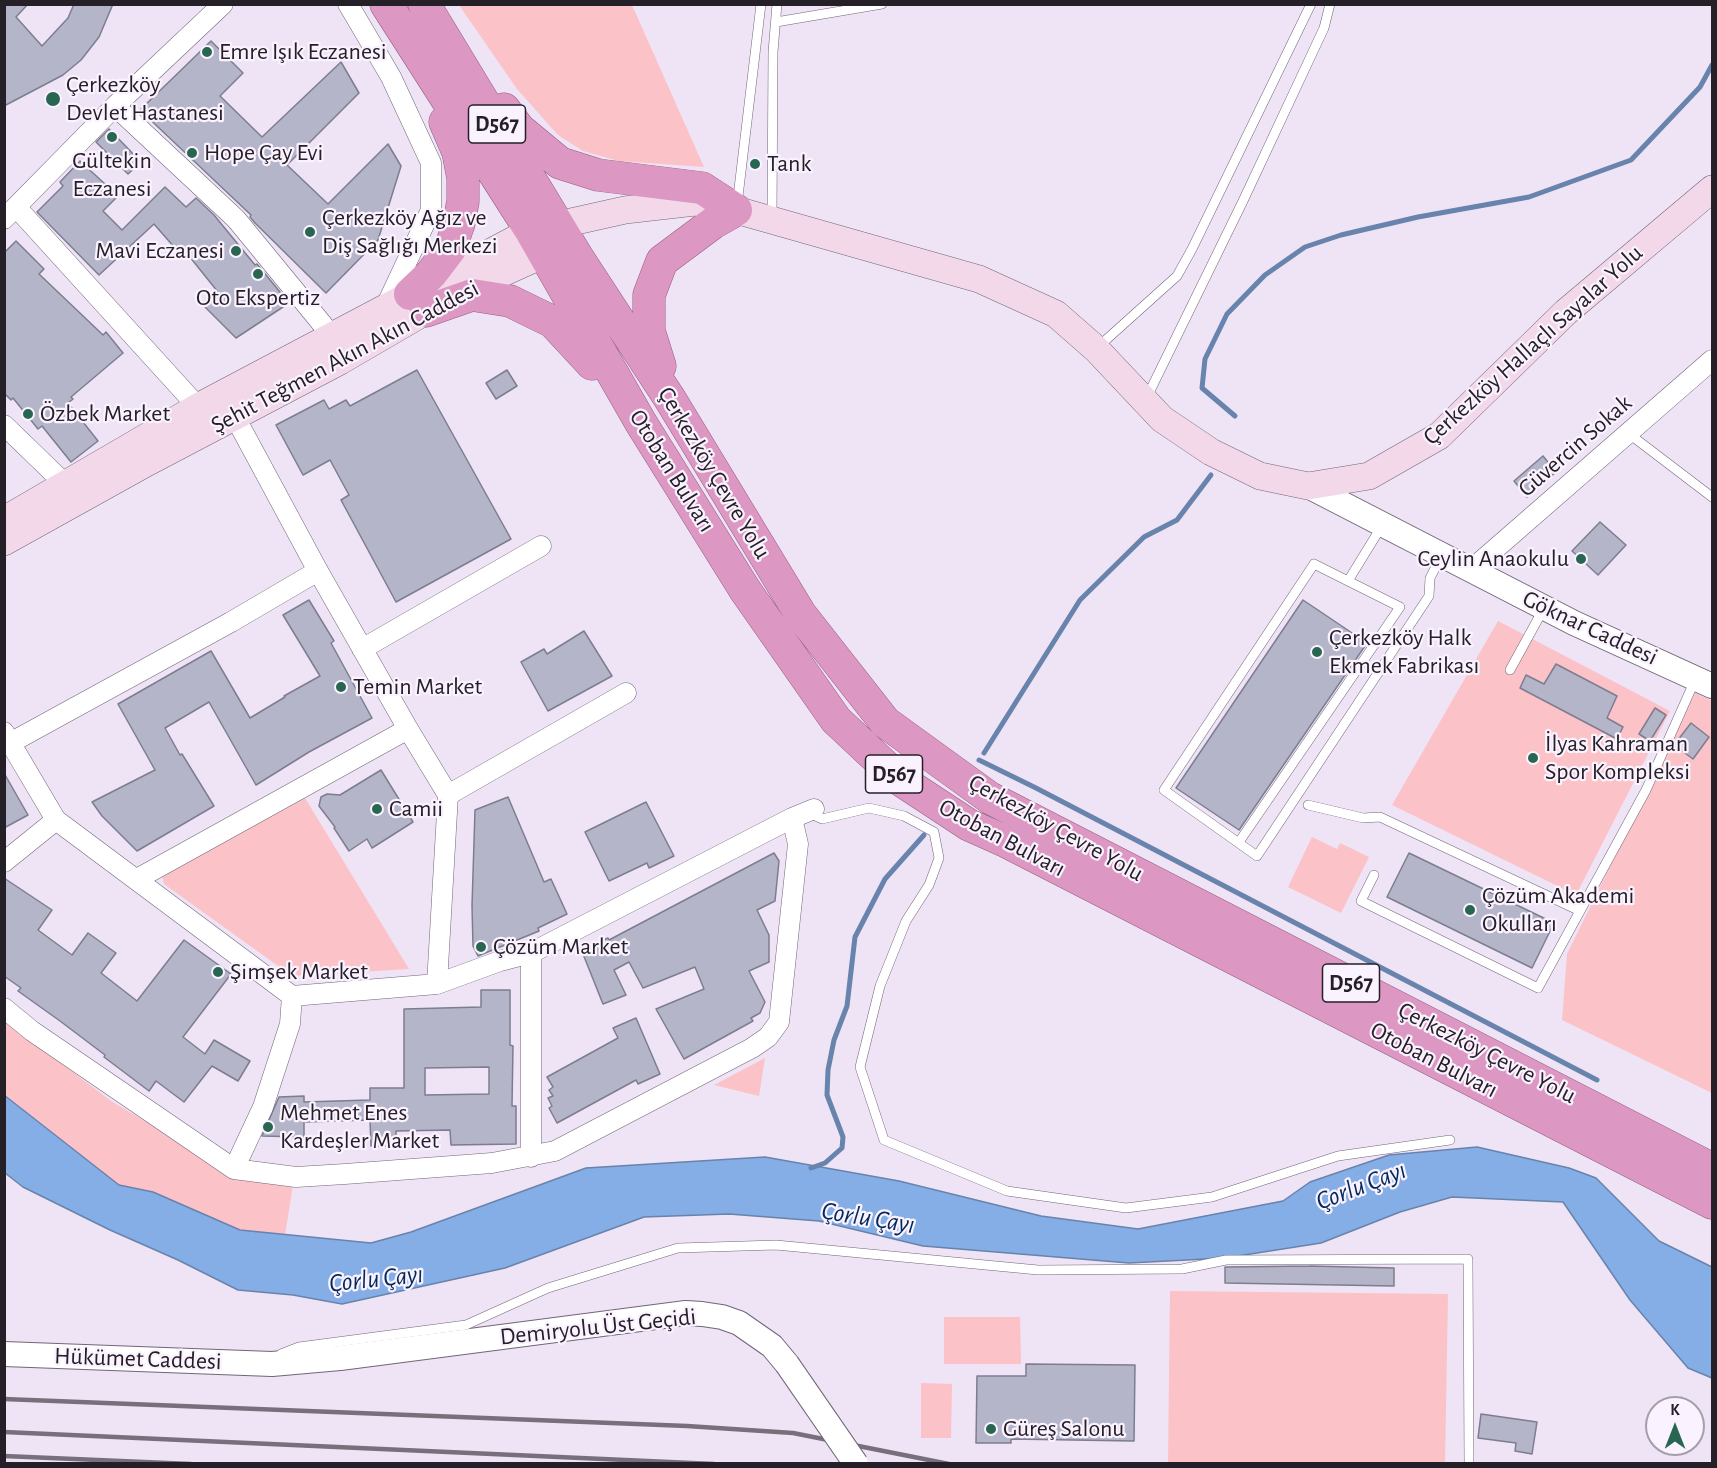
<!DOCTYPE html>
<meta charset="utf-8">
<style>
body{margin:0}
#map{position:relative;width:1717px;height:1468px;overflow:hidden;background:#efe3f6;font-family:"Alegreya Sans",sans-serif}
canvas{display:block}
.frame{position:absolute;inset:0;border:6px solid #252027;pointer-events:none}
.north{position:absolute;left:1645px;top:1396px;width:60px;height:60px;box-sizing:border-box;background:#faf2fe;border:2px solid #a59ea8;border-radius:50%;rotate:0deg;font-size:16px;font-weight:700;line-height:24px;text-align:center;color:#252027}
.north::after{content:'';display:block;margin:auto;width:21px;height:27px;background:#296652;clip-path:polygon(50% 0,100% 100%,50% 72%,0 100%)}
</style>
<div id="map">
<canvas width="1717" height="1468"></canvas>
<div class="frame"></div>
<div class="north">K</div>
</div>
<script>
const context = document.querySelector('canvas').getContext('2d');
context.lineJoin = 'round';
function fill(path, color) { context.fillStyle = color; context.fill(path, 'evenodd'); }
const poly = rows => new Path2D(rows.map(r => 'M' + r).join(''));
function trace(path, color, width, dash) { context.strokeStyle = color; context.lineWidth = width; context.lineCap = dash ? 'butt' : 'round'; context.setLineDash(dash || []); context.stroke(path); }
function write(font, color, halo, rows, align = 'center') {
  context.font = font + ' "Alegreya Sans",sans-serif'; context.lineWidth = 4.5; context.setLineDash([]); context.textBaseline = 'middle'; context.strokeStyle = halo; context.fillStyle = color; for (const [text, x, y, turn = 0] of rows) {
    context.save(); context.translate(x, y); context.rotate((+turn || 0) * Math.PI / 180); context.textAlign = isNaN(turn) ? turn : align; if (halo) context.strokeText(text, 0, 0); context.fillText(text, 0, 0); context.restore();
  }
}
fill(poly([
 [459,5,632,5,704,167,619,161,583,151,558,135,517,89],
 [1498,621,1670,711,1576,895,1392,805],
 [1695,693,1712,701,1712,1093,1562,1020,1567,954],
 [305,798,409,969,292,976,164,884,162,876],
 [1312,837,1337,849,1340,843,1369,857,1341,913,1288,887],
 [4,1020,111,1101,196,1151,293,1185,285,1235,240,1230,153,1192,119,1185,5,1095],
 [765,1058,759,1096,714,1085],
 [1170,1291,1448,1294,1445,1463,1168,1463],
 [944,1317,1020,1317,1021,1364,944,1364],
 [921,1383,952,1384,951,1438,921,1438]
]), '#fbc2c7');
const water = poly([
 [4,1095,119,1185,153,1192,240,1230,371,1243,411,1232,586,1168,765,1157,899,1181,1041,1216,1138,1229,1283,1201,1310,1182,1389,1155,1477,1147,1569,1168,1596,1178,1659,1241,1712,1267,1712,1378,1688,1368,1630,1300,1563,1202,1452,1197,1400,1212,1321,1243,1225,1258,1129,1263,923,1246,819,1221,729,1214,644,1217,505,1268,342,1304,293,1295,238,1290,178,1260,110,1230,23,1187,5,1173,4,1095]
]);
fill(water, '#84aee5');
trace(water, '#6883ac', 1.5);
trace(poly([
 [1235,416,1202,388,1205,359,1227,314,1265,275,1305,247,1341,235,1418,217,1529,197,1631,160,1700,87,1712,65],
 [984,753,1080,600,1144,537,1177,520,1211,475],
 [979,760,1036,788,1597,1080],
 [811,1168,825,1163,842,1148,843,1137,827,1095,828,1070,834,1040,847,1006,855,937,885,879,924,835]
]), '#6883ac', 5);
const building = poly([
 [4,4,28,4,16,17,42,46,68,18,74,4,113,4,99,37,81,60,63,75,4,106,4,4],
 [211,41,243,73,220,96,262,137,341,62,359,93,287,165,328,204,388,144,401,166,378,240,326,293,255,223,250,217,251,215,140,110,211,41],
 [109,129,141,162,128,174,96,142,109,129],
 [80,161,118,196,103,211,122,230,165,187,186,207,196,198,214,215,255,265,257,264,289,303,236,338,202,304,218,292,185,251,181,255,154,224,99,275,37,212,63,186,60,182,80,161],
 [16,241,44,269,39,274,103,335,106,332,123,353,71,397,73,399,68,403,98,441,71,462,42,426,38,429,13,398,11,400,4,393,4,253,16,241],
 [417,370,511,539,396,602,341,500,349,495,330,460,303,475,276,425,324,400,329,409,346,400,350,406,417,370],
 [507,370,517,386,496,399,486,383,507,370],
 [1543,456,1556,472,1527,497,1514,481,1543,456],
 [1600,522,1626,545,1598,575,1572,551,1600,522],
 [309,600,334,641,331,643,372,718,309,752,256,785,209,702,165,728,180,755,182,754,214,806,137,851,102,816,92,802,155,770,118,704,211,651,250,718,285,697,284,696,320,676,283,615,309,600],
 [1303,600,1367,643,1239,830,1176,788,1303,600],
 [584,631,612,676,548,711,521,662,544,649,547,654,584,631],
 [1556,664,1617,696,1607,718,1623,727,1617,739,1520,688,1526,675,1544,684,1556,664],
 [1655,708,1666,715,1650,741,1639,734,1655,708],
 [1691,723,1709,737,1693,759,1674,745,1691,723],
 [381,770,413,822,372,848,367,839,349,851,334,828,335,827,319,806,321,797,327,794,340,795,381,770],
 [4,773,28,815,4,828,4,773],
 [508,797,544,882,551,879,567,914,538,928,539,931,478,956,473,946,472,906,475,810,508,797],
 [646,802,674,856,649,868,647,863,609,881,585,832,646,802],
 [774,853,779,861,775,901,757,910,769,935,769,962,749,971,765,1002,760,1013,751,1018,753,1021,684,1059,656,1009,704,989,695,967,643,988,629,962,614,970,626,995,603,1004,581,949,608,938,609,940,774,853],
 [1409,853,1554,923,1532,968,1387,897,1409,853],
 [4,878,52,910,38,930,72,955,88,933,116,953,101,973,137,1001,184,940,231,974,183,1037,205,1054,214,1040,250,1061,238,1081,212,1066,184,1102,156,1081,149,1091,104,1057,105,1055,60,1021,18,991,21,988,4,976,4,878],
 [481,990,510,990,510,1045,513,1046,512,1106,516,1106,516,1144,451,1145,450,1130,396,1131,396,1146,371,1146,370,1120,304,1122,304,1137,262,1136,279,1097,304,1096,304,1102,370,1100,370,1088,404,1088,404,1009,481,1007,481,990],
 [489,1067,489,1094,425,1095,425,1068,489,1067],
 [636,1018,660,1074,638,1084,636,1080,557,1123,549,1108,552,1106,548,1098,553,1096,549,1090,553,1087,547,1077,618,1038,613,1028,636,1018],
 [1310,1266,1394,1268,1394,1286,1225,1283,1225,1267,1227,1267,1310,1266],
 [1026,1364,1135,1365,1134,1441,1011,1439,1011,1443,976,1443,977,1376,1026,1376,1026,1364],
 [1481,1414,1537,1422,1532,1454,1515,1451,1516,1443,1478,1438,1481,1414]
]);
fill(building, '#b5b5ca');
trace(building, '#7d7d90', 1.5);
const service = poly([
 [776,22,882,4],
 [737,205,761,4],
 [772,217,773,52,777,4],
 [1098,347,1177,276,1192,249,1311,4],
 [1146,399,1243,201,1324,28,1330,4],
 [1628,433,1712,497],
 [1348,581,1383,524],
 [1510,670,1544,608],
 [1308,805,1363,818,1380,817,1580,911],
 [809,813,822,819,869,808,904,816,934,832,939,858,929,885,906,921,880,986,860,1067,884,1140,1007,1191,1126,1208,1212,1197,1338,1156,1450,1140],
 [1239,842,1400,607,1314,564,1164,790,1257,856,1429,596,1430,578,1441,557],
 [1374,875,1361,901,1538,988,1646,790,1695,680],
 [281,1354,299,1347,466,1325,548,1288,678,1248,776,1245,1038,1270,1182,1269,1226,1260,1468,1259,1469,1464]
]);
const minor = poly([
 [348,4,391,77,431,163,431,210,386,306],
 [115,106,236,219,332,336],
 [17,208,198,407],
 [4,219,115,106,223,4],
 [235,417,318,571,408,729,448,795,626,693],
 [4,425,66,485],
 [1471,570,1712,360],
 [362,649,541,546],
 [4,732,56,820,292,996,437,984,448,795],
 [10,743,231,622,318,571],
 [4,862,56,820],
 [137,879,408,729],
 [437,984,500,961,531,953,792,818,814,809],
 [4,1008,32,1031,234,1169,296,1177,345,1174,492,1163,555,1151,752,1048,768,1037,779,1022,798,844,792,818],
 [531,1157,531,953],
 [234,1169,263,1107,290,1024,292,996]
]);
const tertiary = poly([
 [1308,486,1574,623,1712,686],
 [4,1354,272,1364,340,1358,686,1313,702,1314,722,1317,739,1323,772,1346,787,1364]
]);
const secondary = poly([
 [4,520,198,407,531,231,625,210,695,202,736,210,979,279,1056,314,1096,349,1162,419,1211,452,1260,476,1308,486,1369,476,1439,436,1566,312,1712,189],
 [4,542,148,462,340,361,426,311,485,281,562,246]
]);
const trunk = poly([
 [386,4,531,231,641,423,745,590,836,720,899,779,969,825,1007,842,1712,1203],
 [424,4,578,258,670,399,801,615,885,722,990,798,1712,1169],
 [504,109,519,129,560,163,598,175,702,188,736,210,713,223,662,261,649,295,649,331,660,366],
 [410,294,431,274,450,249,459,223,463,201,463,178,458,152,445,122],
 [426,311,472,295,510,301,553,322,592,364]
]);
trace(service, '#716677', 10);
trace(minor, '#716677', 21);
trace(tertiary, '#716677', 26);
trace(secondary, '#716677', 28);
trace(trunk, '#965d81', 33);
trace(service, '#fff', 9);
trace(minor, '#fff', 20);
trace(tertiary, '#fff', 24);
trace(secondary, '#f2d8e8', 27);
trace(trunk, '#dc98c2', 32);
trace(poly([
 [4,1399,687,1426,793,1433,949,1464],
 [4,1432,714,1464],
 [4,1456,191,1464]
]), '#776f7b', 4.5);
const tertiaryBridge = poly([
 [787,1364,856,1464]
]);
trace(tertiaryBridge, '#716677', 26, []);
trace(tertiaryBridge, '#fff', 24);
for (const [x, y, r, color] of [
 [207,52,6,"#296652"],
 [53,99,8,"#296652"],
 [112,137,6,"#296652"],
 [192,153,6,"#296652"],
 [755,164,6,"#296652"],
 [310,232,6,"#296652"],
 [236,251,6,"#296652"],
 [258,274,6,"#296652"],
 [28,414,6,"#296652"],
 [1581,559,6,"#296652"],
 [1317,652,6,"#296652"],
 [341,687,6,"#296652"],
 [1533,758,6,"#296652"],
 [377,809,6,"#296652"],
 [1470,910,6,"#296652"],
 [481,947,6,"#296652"],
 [218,972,6,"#296652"],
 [268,1127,6,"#296652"],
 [991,1429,6,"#296652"]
]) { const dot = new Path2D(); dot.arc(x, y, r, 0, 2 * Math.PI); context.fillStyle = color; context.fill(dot); trace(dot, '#faf2fe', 2); }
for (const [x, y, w] of [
 [497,124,57],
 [894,774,57],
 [1351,983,57]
]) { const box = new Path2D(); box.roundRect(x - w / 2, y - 19, w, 38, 4.5); context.fillStyle = '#faf2fe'; context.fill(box); trace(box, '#252027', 1.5); }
write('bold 22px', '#252027', null, [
 ["D567",497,124],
 ["D567",894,774],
 ["D567",1351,983]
]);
write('24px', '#252027', '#faf2fe', [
 ["Emre Işık Eczanesi",219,52],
 ["Çerkezköy",66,85],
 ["Devlet Hastanesi",66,113],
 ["Hope Çay Evi",204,153],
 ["Gültekin",112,161,"center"],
 ["Eczanesi",112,189,"center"],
 ["Tank",767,164],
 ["Çerkezköy Ağız ve",322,218],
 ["Diş Sağlığı Merkezi",322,246],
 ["Mavi Eczanesi",224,251,"right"],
 ["Oto Ekspertiz",258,298,"center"],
 ["Özbek Market",40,414],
 ["Ceylin Anaokulu",1569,559,"right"],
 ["Çerkezköy Halk",1329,638],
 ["Ekmek Fabrikası",1329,666],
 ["Temin Market",353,687],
 ["İlyas Kahraman",1545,744],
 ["Spor Kompleksi",1545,772],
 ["Camii",389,809],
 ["Çözüm Akademi",1482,896],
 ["Okulları",1482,924],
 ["Çözüm Market",493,947],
 ["Şimşek Market",230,972],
 ["Mehmet Enes",280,1113],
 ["Kardeşler Market",280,1141],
 ["Güreş Salonu",1003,1429]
], 'left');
write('24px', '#252027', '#faf2fe', [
 ["Çerkezköy Hallaçlı Sayalar Yolu",1533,345,-42],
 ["Şehit Teğmen Akın Akın Caddesi",345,357,-28],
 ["Güvercin Sokak",1575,446,-41],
 ["Otoban Bulvarı",672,471,58],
 ["Çerkezköy Çevre Yolu",714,473,59],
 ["Göknar Caddesi",1590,628,25],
 ["Çerkezköy Çevre Yolu",1056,828,29],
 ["Otoban Bulvarı",1002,838,28],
 ["Çerkezköy Çevre Yolu",1487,1053,27],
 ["Otoban Bulvarı",1434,1060,27],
 ["Demiryolu Üst Geçidi",598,1327,-6],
 ["Hükümet Caddesi",138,1359,2]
]);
write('italic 26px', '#002a5b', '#faf2fe', [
 ["Çorlu Çayı",1361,1186,-21],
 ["Çorlu Çayı",868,1218,9],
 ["Çorlu Çayı",376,1279,-6]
]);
</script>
